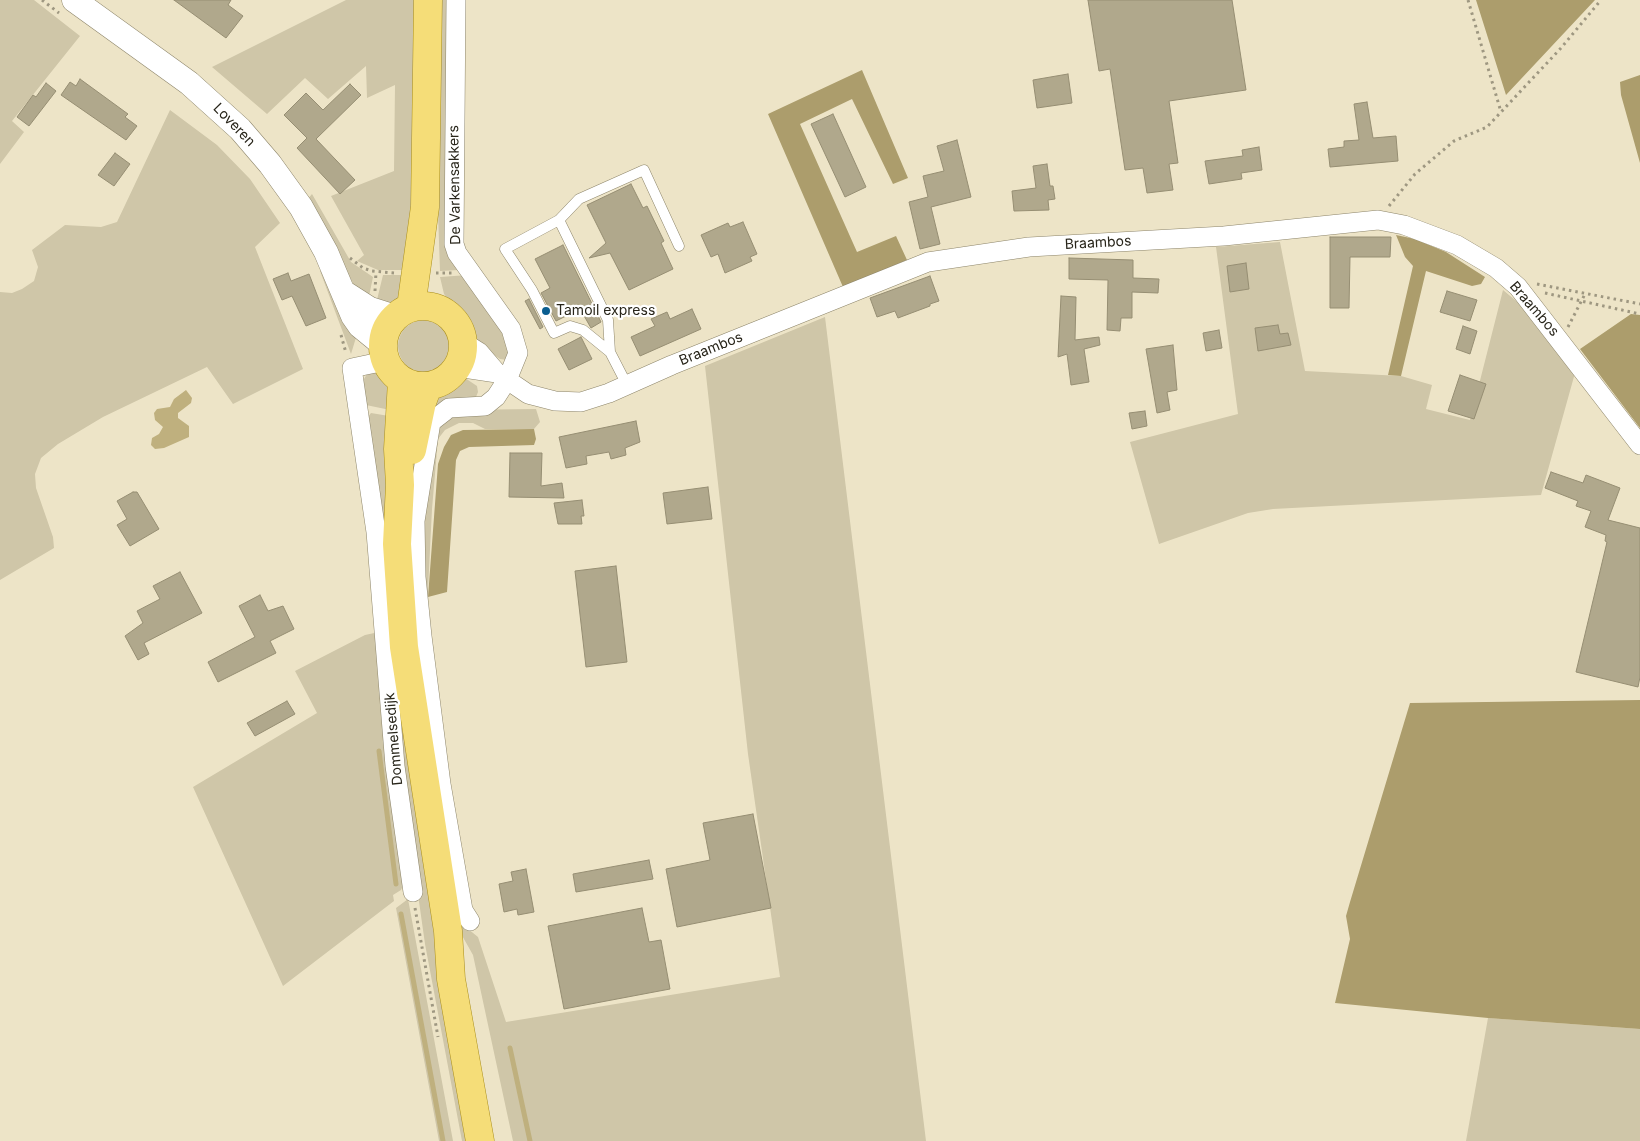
<!DOCTYPE html>
<style>
body{margin:0}
canvas{display:block;background:#ede4c7}
</style>
<canvas width="1640" height="1141"></canvas>
<script>
const context = document.querySelector('canvas').getContext('2d');
context.lineJoin = 'round';
function fill(path, color) { context.fillStyle = color; context.fill(path, 'evenodd'); }
const poly = rows => new Path2D(rows.map(r => 'M' + r).join(''));
function trace(path, color, width, dash) { context.strokeStyle = color; context.lineWidth = width; context.lineCap = dash ? 'butt' : 'round'; context.setLineDash(dash || []); context.stroke(path); }
function write(font, color, halo, rows, align = 'center') {
  context.font = font + ' Inter,sans-serif'; context.lineWidth = 4.5; context.setLineDash([]); context.textBaseline = 'middle'; context.strokeStyle = halo; context.fillStyle = color; for (const [text, x, y, turn = 0] of rows) {
    context.save(); context.translate(x, y); context.rotate((+turn || 0) * Math.PI / 180); context.textAlign = isNaN(turn) ? turn : align; if (halo) context.strokeText(text, 0, 0); context.fillText(text, 0, 0); context.restore();
  }
}
fill(poly([
 [0,0,34,0,80,36,12,121,24,132,0,164],
 [346,0,419,0,413,270,378,270,357,261,364,255,331,196,394,171,395,85,367,98,366,66,328,99,305,78,267,114,212,67],
 [437,0,453,0,459,270,440,271,436,155],
 [170,110,217,145,250,179,280,223,255,247,303,369,233,404,207,367,103,417,58,444,41,458,35,474,36,488,53,537,54,548,0,580,0,292,12,293,22,289,34,281,38,267,32,250,65,225,101,227,117,222],
 [312,194,351,262,373,277,368,301,355,287,307,200],
 [1280,242,1305,371,1401,376,1432,385,1426,409,1470,420,1503,290,1527,310,1575,373,1541,495,1273,509,1248,513,1159,544,1130,442,1238,414,1216,247],
 [320,271,326,271,358,331,351,354],
 [383,275,413,275,402,301,391,305,376,304],
 [468,275,512,339,508,360,500,359,476,343,461,315,444,294,440,277],
 [825,317,926,1141,513,1141,473,955,460,932,450,890,434,791,410,606,407,522,410,490,422,423,427,424,420,461,413,521,416,615,448,853,462,924,478,937,506,1022,780,977,748,754,705,366],
 '398 346a26 26 0 1 1 52 0a26 26 0 1 1-52 0Z',
 [377,372,383,373,391,384,395,411,366,405,362,385,364,379,367,374],
 [465,378,477,386,478,392,476,397,425,409,435,394],
 [536,409,540,422,534,429,485,429,473,423,459,423,445,430,438,439,432,509,426,630,420,544,433,431,453,410],
 [371,413,395,417,475,1141,462,1141,425,944,400,767,367,418],
 [379,632,405,881,401,890,393,895,394,901,283,986,193,787,317,713,295,671,365,635],
 [408,899,453,1141,439,1141,396,908],
 [1488,1018,1640,1029,1640,1141,1466,1141]
]), '#cfc6a8');
fill(poly([
 [1476,0,1595,0,1506,95],
 [862,70,908,178,893,184,852,99,800,124,857,252,896,236,907,260,843,287,768,114],
 [1640,75,1640,163,1621,95,1620,82],
 [1396,235,1415,239,1446,252,1485,277,1481,284,1472,286,1426,271,1401,376,1388,375,1413,266,1405,257],
 [1631,314,1640,315,1640,428,1580,349],
 [534,429,536,439,534,445,469,447,460,451,456,460,447,592,428,597,438,464,444,447,451,435,463,430],
 [1640,700,1640,1029,1488,1018,1335,1003,1350,939,1346,916,1350,902,1410,703]
]), '#ac9d6c');
fill(poly([
 [186,390,192,398,191,403,178,413,178,418,189,426,189,437,164,448,155,449,151,445,152,438,159,434,163,427,155,420,154,413,157,409,170,407,174,399]
]), '#bfb07e');
trace(poly([
 [379,751,396,884],
 [401,914,443,1141],
 [510,1048,530,1141]
]), '#bfb07e', 5);
const building = poly([
 [174,0,231,0,228,5,243,16,226,38,174,0],
 [1088,0,1232,0,1246,90,1169,101,1178,163,1169,164,1173,190,1147,193,1143,168,1125,170,1110,69,1099,71,1088,0],
 [1068,74,1072,103,1037,108,1033,80,1068,74],
 [80,79,128,114,125,117,137,126,126,140,61,95,70,82,76,86,80,79],
 [46,83,56,91,29,126,17,117,33,95,36,97,46,83],
 [350,84,361,95,316,139,355,180,340,194,297,148,307,138,284,115,306,93,323,110,350,84],
 [1367,102,1373,138,1396,136,1398,161,1330,167,1328,149,1344,147,1344,141,1359,140,1354,104,1367,102],
 [833,114,866,187,845,197,811,124,833,114],
 [957,140,971,197,931,207,940,244,920,249,909,202,928,197,923,176,944,171,937,146,957,140],
 [1259,147,1262,170,1241,173,1242,179,1209,184,1205,161,1243,156,1242,150,1259,147],
 [115,153,130,164,114,186,98,175,115,153],
 [1047,164,1050,186,1053,186,1055,199,1048,200,1049,210,1014,211,1012,191,1036,188,1033,166,1047,164],
 [631,184,643,208,647,206,664,241,661,243,673,269,629,290,610,253,589,258,606,243,587,205,631,184],
 [743,222,757,254,750,257,752,261,725,273,718,254,711,257,701,235,728,223,730,227,743,222],
 [1330,237,1391,237,1390,257,1350,257,1349,308,1330,308,1330,237],
 [563,245,601,322,591,328,583,314,572,313,556,321,541,293,550,288,535,259,563,245],
 [1069,258,1133,260,1133,278,1159,279,1158,293,1132,292,1132,318,1121,318,1120,331,1107,330,1108,280,1069,279,1069,258],
 [1246,263,1249,289,1230,292,1227,266,1246,263],
 [288,273,291,281,309,274,326,318,306,326,292,296,282,300,273,279,288,273],
 [930,276,939,301,930,304,930,306,898,318,895,311,877,317,870,298,930,276],
 [1447,291,1477,300,1470,321,1440,312,1447,291],
 [1061,296,1076,297,1075,340,1099,337,1100,345,1084,349,1089,382,1071,385,1067,354,1058,357,1061,296],
 [529,299,543,327,540,329,525,301,529,299],
 [692,309,701,329,640,356,631,337,655,326,651,319,667,312,670,319,692,309],
 [1278,325,1280,334,1288,333,1291,345,1258,351,1255,328,1278,325],
 [1463,326,1477,331,1470,354,1456,349,1463,326],
 [1219,330,1222,348,1206,351,1203,333,1219,330],
 [581,337,592,359,569,370,558,349,581,337],
 [1173,345,1177,390,1167,392,1170,410,1157,413,1146,349,1173,345],
 [1460,375,1486,384,1474,419,1448,411,1460,375],
 [1145,411,1147,426,1132,429,1129,413,1145,411],
 [636,421,640,442,625,448,626,455,611,459,609,452,586,456,587,464,566,468,559,437,636,421],
 [510,453,542,453,541,486,562,483,564,498,509,497,510,453],
 [1551,472,1583,483,1586,475,1620,488,1608,520,1640,528,1640,677,1638,687,1576,672,1607,542,1605,541,1606,535,1585,527,1591,511,1576,506,1578,501,1545,488,1551,472],
 [708,487,712,519,667,524,663,493,708,487],
 [133,492,137,492,159,529,130,546,117,525,127,519,117,501,133,492],
 [582,500,584,516,581,516,582,524,558,524,554,503,582,500],
 [616,566,627,662,586,667,575,571,616,566],
 [180,572,202,613,144,643,149,654,138,660,125,636,143,623,137,611,160,599,153,586,180,572],
 [260,595,268,611,283,606,294,629,270,641,276,653,218,682,208,662,255,637,239,606,260,595],
 [287,701,295,714,255,736,247,723,287,701],
 [753,814,771,908,677,927,666,869,710,860,703,823,753,814],
 [649,860,653,879,576,892,573,874,649,860],
 [526,869,534,912,518,915,517,909,504,912,499,884,513,881,511,872,526,869],
 [642,908,649,942,661,940,670,989,564,1009,548,926,642,908]
]);
fill(building, '#b0a88c');
trace(building, '#968e73', 1);
const service = poly([
 [559,220,579,199,644,170,679,246],
 [610,352,608,320,559,220,505,249,532,290,554,333,570,326,583,330,610,352,627,385]
]);
const minor = poly([
 [456,0,454,244,457,253,511,329,518,353,507,380,496,397,485,406,449,408,431,422,415,521,416,577,422,636,441,784,463,910,470,921],
 [463,342,479,352,497,373,528,394,555,401,581,402,609,393,672,365,928,262,1029,247,1224,236,1378,220,1404,225,1457,245,1496,268,1518,287,1640,445],
 [385,361,352,368,376,532,395,766,413,892],
 [457,367,497,373]
]);
const tertiary = poly([
 [74,0,189,83,240,129,270,164,301,207,326,252,353,316,360,326,382,344],
 [345,293,370,309,395,317]
]);
const primary = poly([
 '383 346a40 40 0 1 1 80 0a40 40 0 1 1-80 0Z',
 [411,307,425,207,428,0],
 [402,381,398,449,400,485,397,544,404,647,448,931,451,979,480,1141],
 [412,450,422,402,428,386]
]);
trace(service, '#8d856a', 11);
trace(minor, '#8d856a', 20);
trace(tertiary, '#8d856a', 25);
trace(primary, '#a98e1d', 29);
trace(poly([
 [42,0,59,13],
 [1468,0,1501,112],
 [1389,206,1415,174,1454,141,1487,127,1561,48,1601,0],
 [350,258,363,268,372,271,394,273],
 [436,273,452,273],
 [1537,284,1640,304],
 [375,291,376,272],
 [1545,293,1640,314],
 [1568,327,1585,294],
 [341,335,346,353],
 [415,908,438,1037]
]), '#9e9781', 3, [2.5, 4]);
trace(service, '#fff', 10);
trace(minor, '#fff', 19);
trace(tertiary, '#fff', 24);
trace(primary, '#f5dd78', 28);
for (const [x, y, r, color] of [
 [546,311,5,"#0b5e90"]
]) { const dot = new Path2D(); dot.arc(x, y, r, 0, 2 * Math.PI); context.fillStyle = color; context.fill(dot); trace(dot, '#fff', 2); }
write('14px', '#28251a', '#fff', [
 ["Loveren",234,125,46],
 ["De Varkensakkers",455,185,-91],
 ["Braambos",1098,243,-3],
 ["Braambos",1534,309,49],
 ["Braambos",711,349,-22],
 ["Dommelsedijk",394,739,-95]
]);
write('14px', '#28251a', '#fff', [
 ["Tamoil express",556,311]
], 'left');
</script>
